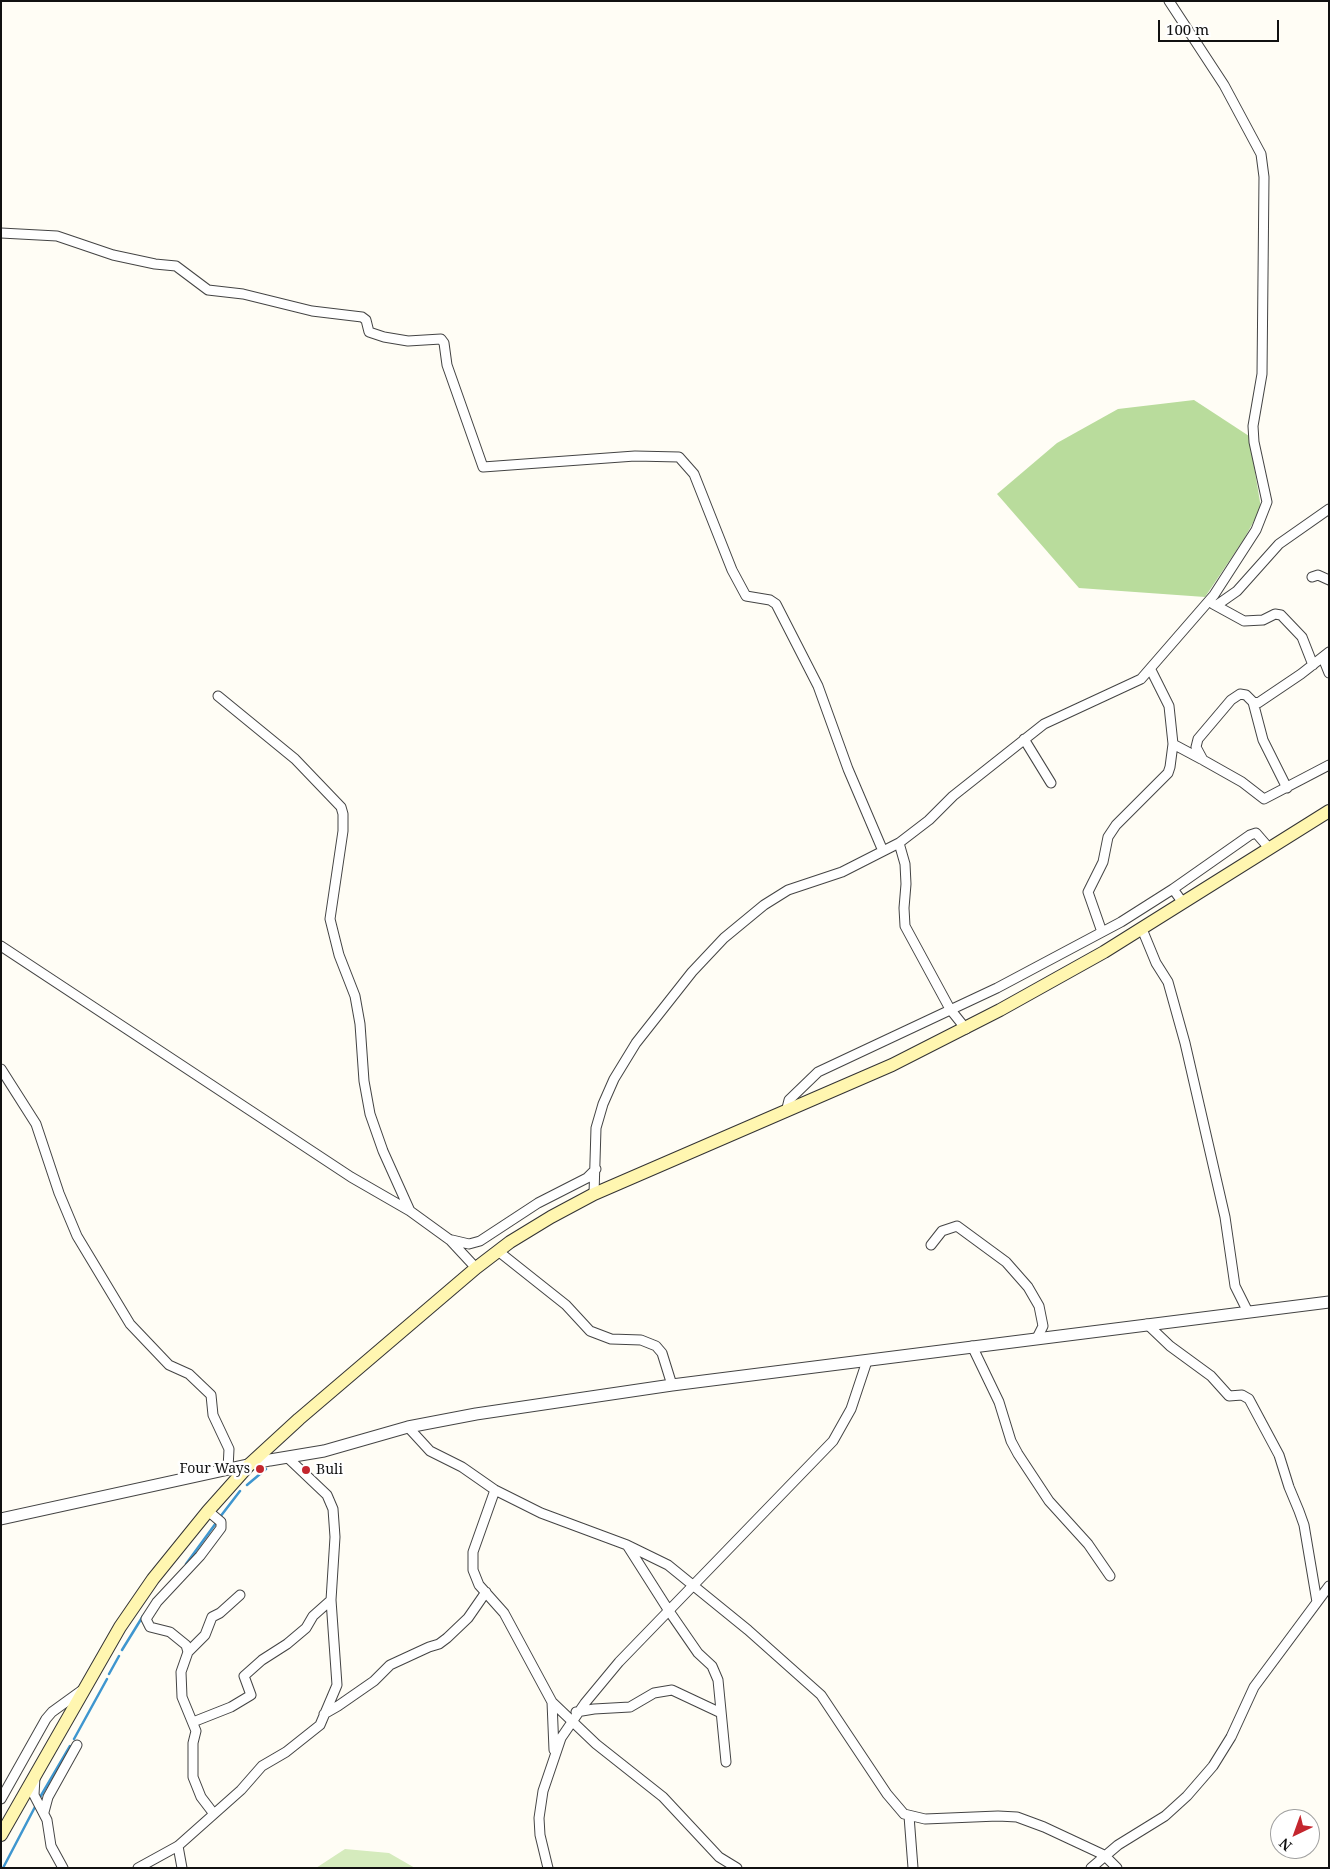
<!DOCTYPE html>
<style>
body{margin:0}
#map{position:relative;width:1330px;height:1869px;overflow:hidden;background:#fffdf5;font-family:"Noto Serif",serif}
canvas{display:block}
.frame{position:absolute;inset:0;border:2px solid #111;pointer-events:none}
.north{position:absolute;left:1270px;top:1809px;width:50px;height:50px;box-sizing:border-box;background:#fff;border:1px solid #a0a0a0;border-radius:50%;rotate:222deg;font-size:14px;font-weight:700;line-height:20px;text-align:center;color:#111}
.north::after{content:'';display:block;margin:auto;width:18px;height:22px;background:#c4262e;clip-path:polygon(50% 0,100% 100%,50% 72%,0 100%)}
.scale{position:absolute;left:1158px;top:20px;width:121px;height:22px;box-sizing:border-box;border:2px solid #111;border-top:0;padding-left:6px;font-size:15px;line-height:18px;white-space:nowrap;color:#111;-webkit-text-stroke:4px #fff;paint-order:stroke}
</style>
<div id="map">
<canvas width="1330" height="1869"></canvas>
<div class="frame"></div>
<div class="north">N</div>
<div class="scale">100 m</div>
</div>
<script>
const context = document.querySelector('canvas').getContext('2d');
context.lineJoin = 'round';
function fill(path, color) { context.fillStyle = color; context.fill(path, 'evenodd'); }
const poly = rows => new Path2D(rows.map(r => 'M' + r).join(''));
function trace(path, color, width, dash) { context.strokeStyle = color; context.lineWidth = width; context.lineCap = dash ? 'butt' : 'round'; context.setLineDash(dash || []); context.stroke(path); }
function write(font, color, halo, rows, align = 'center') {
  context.font = font + ' "Noto Serif",serif'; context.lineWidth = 5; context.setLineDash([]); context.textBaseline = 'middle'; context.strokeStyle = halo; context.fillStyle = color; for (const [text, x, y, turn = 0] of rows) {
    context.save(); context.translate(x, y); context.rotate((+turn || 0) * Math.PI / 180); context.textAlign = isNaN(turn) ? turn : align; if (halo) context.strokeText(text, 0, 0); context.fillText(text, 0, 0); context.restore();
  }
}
fill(poly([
 [345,1849,389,1853,415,1868,316,1868]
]), '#d5ebbd');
fill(poly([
 [1194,400,1249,436,1261,508,1244,539,1205,597,1079,588,997,494,1057,443,1118,409]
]), '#b9dc9c');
trace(poly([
 [247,1485,266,1469],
 [220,1517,240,1491],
 [186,1564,216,1523],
 [122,1650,143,1616],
 [109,1674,119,1656],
 [74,1739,107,1679],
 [39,1799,70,1746],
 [3,1868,36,1805]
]), '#3f96cf', 2.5);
const minor = poly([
 [1,233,57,236,113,255,155,264,176,266,208,290,243,294,312,311,362,317,366,320,369,332,384,337,408,341,441,339,444,343,447,365,483,467,635,456,679,457,694,474,732,570,746,596,770,600,776,604,818,686,848,769,883,851],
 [1312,577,1318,575,1329,580],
 [1213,604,1244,621,1263,620,1275,614,1281,615,1302,637,1313,665],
 [1217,605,1237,591,1279,544,1329,509],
 [1329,652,1301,674,1258,703,1253,702,1246,695,1240,694,1231,700,1198,739,1196,747,1203,760,1242,782,1264,799,1329,765],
 [1323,658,1329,673],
 [218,696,295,759,341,807,343,814,343,831,330,919,339,955,355,996,360,1024,364,1081,370,1114,383,1151,410,1211],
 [1253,702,1263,740,1287,788],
 [1024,739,1051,783],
 [1173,744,1201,759],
 [899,843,905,864,906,884,904,908,905,926,950,1009,966,1029],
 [1183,903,1173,889,1250,835,1256,833,1269,848],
 [1142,929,1156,963,1168,982,1185,1043,1225,1217,1235,1286,1248,1312],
 [1102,932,1088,892,1103,862,1108,837,1116,825,1168,773,1170,767,1173,744,1169,706,1151,670],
 [1,946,351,1177,410,1211,450,1240,476,1268],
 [1,1069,36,1124,59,1193,77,1236,130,1324,169,1365,189,1374,211,1395,213,1415,229,1449,228,1469],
 [786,1112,789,1100,818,1072,997,988,1121,922,1173,889],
 [594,1194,596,1128,603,1104,614,1079,636,1043,692,972,724,938,764,905,788,890,842,872,899,843,929,820,953,796,1044,724,1141,679,1214,595,1256,530,1267,502,1254,442,1253,426,1262,374,1264,177,1261,154,1224,85,1169,1],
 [452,1240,469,1244,480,1241,538,1203,587,1178,596,1169],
 [931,1245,942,1231,957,1226,1006,1262,1028,1287,1039,1306,1043,1326,1037,1338],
 [498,1251,566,1305,590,1331,611,1339,641,1340,656,1346,662,1353,672,1385],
 [1147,1324,1170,1346,1211,1376,1229,1396,1242,1395,1249,1399,1279,1455,1289,1487,1299,1511,1304,1525,1317,1602],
 [972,1346,999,1402,1011,1441,1018,1454,1049,1501,1088,1544,1110,1576],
 [408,1427,430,1451,462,1467,495,1490,541,1513,627,1545,668,1565,748,1630,821,1695,887,1794,904,1814,925,1819,998,1816,1017,1817,1044,1827,1104,1855,1117,1868],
 [495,1490,473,1552,473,1570,479,1585,504,1613,552,1702,554,1750],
 [627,1545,669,1611,698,1653,712,1666,718,1680,726,1762],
 [188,1652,186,1645,170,1632,150,1627,146,1619,157,1602,200,1556,221,1528,221,1522,208,1511],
 [552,1702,596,1744,663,1797,719,1857,737,1868],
 [576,1712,594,1709,630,1707,654,1693,672,1690,721,1713],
 [324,1714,338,1706,374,1681,390,1665,429,1647,439,1644,447,1638,468,1618,486,1592],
 [193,1722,231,1707,251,1695,244,1676,262,1660,287,1644,306,1628,313,1616,331,1600],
 [35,1777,34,1795,47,1820,51,1846,63,1868],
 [1,1799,46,1719,52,1712,81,1691],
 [44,1812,48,1797,77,1745],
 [214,1814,201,1797,193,1777,193,1743,196,1731,182,1697,181,1672,188,1652,205,1635,212,1617,220,1613,240,1595],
 [909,1816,913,1868],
 [178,1846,182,1868],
 [138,1868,178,1846,241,1790,262,1766,286,1752,320,1725,337,1685,331,1600,335,1537,333,1509,327,1495,287,1457],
 [548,1868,540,1835,539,1818,543,1791,561,1738,585,1703,619,1662,833,1441,851,1409,867,1361],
 [1091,1868,1118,1845,1165,1816,1187,1796,1213,1766,1231,1737,1254,1687,1329,1586]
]);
const tertiary = poly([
 [1,1519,270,1460,324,1451,408,1427,476,1414,672,1385,1329,1302]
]);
const secondary = poly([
 [1,1835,120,1627,153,1579,208,1511,250,1464,299,1419,476,1268,510,1242,551,1217,594,1194,892,1065,1000,1010,1104,952,1329,811]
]);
trace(minor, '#444', 11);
trace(tertiary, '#444', 13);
trace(secondary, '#333', 14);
trace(minor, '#fff', 9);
trace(tertiary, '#fff', 11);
trace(secondary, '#fff6b0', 12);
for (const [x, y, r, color] of [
 [260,1469,5,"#c4262e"],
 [306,1470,5,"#c4262e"]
]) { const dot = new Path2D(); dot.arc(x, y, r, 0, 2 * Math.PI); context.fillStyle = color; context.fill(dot); trace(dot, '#fff', 2); }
write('14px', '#111', '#fff', [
 ["Four Ways",250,1469],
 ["Buli",316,1470,"left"]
], 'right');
</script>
